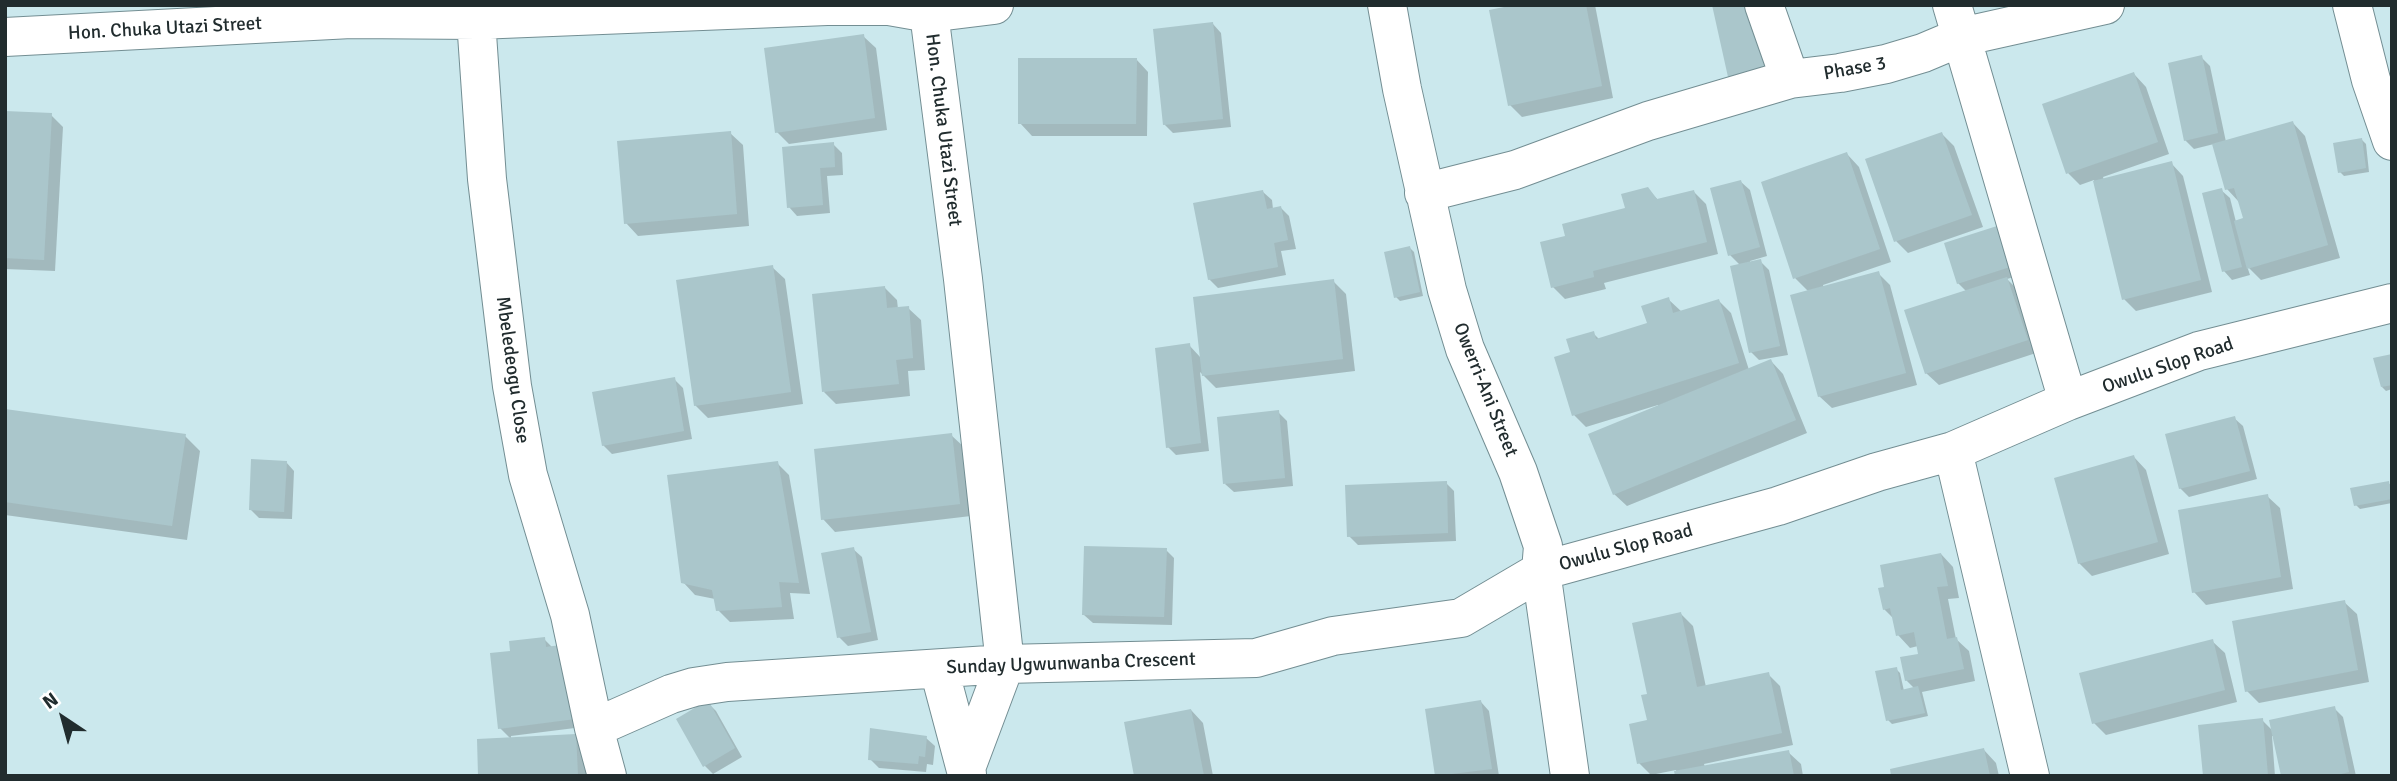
<!DOCTYPE html>
<style>
body{margin:0}
#map{position:relative;width:2397px;height:781px;overflow:hidden;background:#cbe8ed;font-family:Signika,sans-serif}
canvas{display:block}
.frame{position:absolute;inset:0;border:7px solid #212c2e;pointer-events:none}
.north{position:absolute;left:28px;top:683px;width:70px;height:70px;-webkit-text-stroke:5px #fff;paint-order:stroke;rotate:324deg;font-size:19px;font-weight:700;line-height:28px;text-align:center;color:#212c2e}
.north::after{content:'';display:block;margin:auto;width:24px;height:32px;background:#212c2e;clip-path:polygon(50% 0,100% 100%,50% 72%,0 100%)}
</style>
<div id="map">
<canvas width="2397" height="781"></canvas>
<div class="frame"></div>
<div class="north">N</div>
</div>
<script>
const context = document.querySelector('canvas').getContext('2d');
context.lineJoin = 'round';
function fill(path, color) { context.fillStyle = color; context.fill(path, 'evenodd'); }
const poly = rows => new Path2D(rows.map(r => 'M' + r).join(''));
function trace(path, color, width, dash) { context.strokeStyle = color; context.lineWidth = width; context.lineCap = dash ? 'butt' : 'round'; context.setLineDash(dash || []); context.stroke(path); }
function write(font, color, halo, rows, align = 'center') {
  context.font = font + ' Signika,sans-serif'; context.lineWidth = 7; context.setLineDash([]); context.textBaseline = 'middle'; context.strokeStyle = halo; context.fillStyle = color; for (const [text, x, y, turn = 0] of rows) {
    context.save(); context.translate(x, y); context.rotate((+turn || 0) * Math.PI / 180); context.textAlign = isNaN(turn) ? turn : align; if (halo) context.strokeText(text, 0, 0); context.fillText(text, 0, 0); context.restore();
  }
}
fill(poly([
 [1522,5,1595,5,1613,98,1522,117,1510,105],
 [1213,24,1221,33,1231,127,1173,133,1164,124],
 [863,36,876,48,887,130,789,144,777,132],
 [2201,57,2210,66,2226,142,2293,123,2305,136,2340,258,2261,280,2247,266,2250,275,2232,280,2224,271,2221,190,2230,198,2236,222,2245,219,2239,202,2227,189,2214,144,2194,149,2185,140],
 [1136,59,1148,72,1147,136,1032,136,1020,123],
 [2134,74,2146,87,2169,154,2103,177,2104,180,2171,163,2183,176,2212,292,2136,311,2124,299,2094,180,2080,185,2068,173],
 [5,113,51,115,63,127,55,271,5,269],
 [730,133,743,145,749,226,638,236,626,223],
 [1942,134,1954,146,1983,227,1908,253,1896,241],
 [2362,140,2366,144,2369,172,2344,176,2340,172],
 [833,144,842,153,843,175,827,176,830,213,797,216,789,207],
 [1847,154,1859,167,1891,262,1823,285,1824,288,1878,273,1890,285,1917,385,1832,408,1819,396,1809,292,1795,278],
 [1741,182,1750,190,1767,256,1750,261,1750,264,1760,261,1769,270,1788,355,1759,360,1751,352,1741,266,1730,255],
 [1648,189,1659,201,1694,192,1706,204,1718,254,1604,283,1606,289,1565,299,1553,287,1567,237,1627,209],
 [1263,192,1272,200,1273,209,1281,208,1289,216,1296,249,1281,251,1286,275,1218,288,1209,279],
 [1996,228,2017,276,2007,279,2019,291,2039,352,1939,385,1926,373,1967,292,1958,283],
 [1410,248,1414,252,1423,296,1400,301,1396,297],
 [772,267,785,279,803,404,708,418,695,405],
 [1333,281,1346,294,1355,371,1216,388,1200,372,1209,451,1176,455,1168,447,1189,345,1201,358],
 [885,288,897,300,898,309,908,308,921,320,925,370,908,371,910,396,836,404,824,392],
 [1668,299,1682,312,1719,301,1731,313,1749,370,1771,361,1783,374,1807,433,1627,506,1614,494,1658,407,1658,405,1586,427,1574,415,1572,353,1593,333,1600,340,1649,324],
 [2392,356,2392,389,2386,391,2382,387],
 [674,379,683,388,692,439,612,454,603,445],
 [5,410,185,436,200,451,187,540,5,515],
 [1278,412,1287,421,1293,486,1234,492,1225,484],
 [2234,418,2243,426,2257,479,2189,497,2180,488],
 [951,435,964,447,971,516,835,532,823,519],
 [2134,457,2146,470,2169,554,2092,576,2079,563],
 [286,462,294,471,292,519,259,518,251,510],
 [777,463,789,475,810,594,790,593,794,619,730,622,718,610,715,599,695,595,683,582],
 [1446,483,1454,491,1456,541,1358,545,1349,536],
 [2388,483,2392,486,2392,503,2360,509,2356,505],
 [2267,496,2280,508,2293,589,2206,605,2194,592],
 [853,549,862,557,878,640,848,646,839,637],
 [1166,550,1174,558,1172,625,1093,623,1084,615],
 [1941,554,1953,567,1959,598,1948,599,1956,639,1969,651,1975,681,1922,692,1928,716,1892,724,1888,720,1896,669,1900,673,1904,691,1915,689,1906,680,1920,655,1918,646,1910,648,1898,635,1894,619,1884,609,1886,588],
 [2344,602,2357,614,2369,682,2259,703,2247,691],
 [1681,614,1693,626,1706,687,1768,674,1780,686,1793,745,1704,764,1705,767,1788,752,1801,764,1803,776,1677,776,1676,770,1651,775,1639,763,1649,722,1649,695],
 [544,639,553,648,583,727,511,736,511,739,576,736,588,749,589,776,480,776,511,739,500,728,512,653],
 [2212,641,2225,653,2237,702,2106,735,2094,723],
 [1481,702,1489,711,1499,776,1436,776],
 [708,703,716,711,742,757,713,774,705,766],
 [2334,708,2343,717,2356,776,2283,776,2274,736,2272,736,2275,776,2204,776,2262,720,2273,731],
 [1191,710,1203,723,1213,776,1136,776],
 [926,738,935,746,933,765,927,764,926,772,879,768,870,759],
 [1984,750,1996,763,1999,776,1893,776]
]), '#0003');
fill(poly([
 [1514,5,1586,5,1602,86,1508,106,1489,10],
 [1712,5,1752,5,1766,69,1728,77],
 [1213,22,1223,119,1163,125,1153,29],
 [864,34,875,118,775,133,764,48],
 [2202,55,2218,133,2184,141,2168,63],
 [1018,58,1137,58,1136,124,1018,124],
 [2134,72,2158,142,2066,174,2042,104],
 [5,111,52,113,44,260,5,258],
 [2293,121,2328,245,2247,269,2234,221,2243,218,2234,188,2225,190,2212,144],
 [731,131,737,214,624,224,617,141],
 [1942,132,1972,215,1894,242,1865,159],
 [2362,138,2366,168,2338,173,2333,143],
 [834,142,835,167,820,168,823,205,787,208,782,147],
 [1847,152,1880,249,1793,279,1761,182],
 [2172,161,2201,280,2122,300,2093,181],
 [1741,180,1760,247,1728,256,1710,188],
 [1648,187,1657,199,1694,190,1707,242,1593,271,1594,277,1551,288,1540,242,1565,236,1562,224,1625,208,1621,194],
 [2222,188,2242,267,2222,272,2202,193],
 [1263,190,1267,209,1281,206,1288,240,1274,243,1278,267,1208,280,1193,203],
 [1997,226,2010,267,1957,284,1944,243],
 [1410,246,1420,292,1394,298,1384,252],
 [1761,259,1780,346,1749,353,1730,266],
 [773,265,791,392,694,406,676,280],
 [1879,271,1906,373,1818,397,1790,295],
 [2007,277,2028,340,1925,374,1904,310],
 [1334,279,1343,359,1202,376,1193,297],
 [885,286,887,308,909,306,913,358,896,360,899,384,822,392,812,294],
 [1669,297,1673,313,1719,299,1739,363,1572,416,1554,357,1570,352,1566,339,1594,331,1596,339,1647,323,1641,306],
 [1190,343,1201,443,1166,448,1155,348],
 [2392,354,2392,385,2381,387,2373,358],
 [1771,359,1796,420,1613,495,1588,434],
 [675,377,684,431,602,446,592,392],
 [5,409,186,434,172,526,5,502],
 [1279,410,1285,478,1223,484,1217,417],
 [2235,416,2250,471,2179,489,2165,434],
 [952,433,960,504,821,520,814,449],
 [2134,455,2158,542,2078,564,2054,478],
 [251,459,287,461,284,512,249,510],
 [778,461,799,583,779,582,782,607,716,611,712,590,681,583,667,475],
 [1447,481,1448,533,1347,537,1345,485],
 [2389,481,2392,499,2354,506,2350,488],
 [2268,494,2281,577,2192,593,2178,510],
 [1084,546,1167,548,1164,617,1082,615],
 [854,547,871,632,837,638,821,553],
 [1941,553,1948,586,1937,587,1947,639,1957,637,1964,669,1905,681,1900,657,1918,654,1914,632,1896,636,1890,608,1883,610,1878,588,1884,587,1880,565],
 [2345,600,2358,670,2245,692,2232,621],
 [1681,612,1697,687,1769,672,1782,733,1637,764,1629,724,1647,720,1641,695,1647,694,1632,623],
 [545,637,546,647,567,644,575,719,498,729,490,653,510,651,509,641],
 [2213,639,2225,690,2092,724,2079,673],
 [1897,667,1901,690,1918,686,1925,713,1886,721,1875,671],
 [708,700,735,748,703,767,676,719],
 [1481,700,1492,769,1435,776,1425,709],
 [2335,706,2349,772,2333,776,2281,776,2269,720],
 [1191,709,1204,776,1134,776,1124,722],
 [2263,718,2268,776,2203,776,2198,725],
 [870,728,927,736,925,757,919,756,918,764,868,760],
 [576,734,578,776,478,776,477,739],
 [1984,748,1990,776,1891,776,1890,769],
 [1789,750,1794,776,1675,776,1674,771]
]), '#aac6cb');
const minor = poly([
 [475,5,487,179,512,386,528,475,570,615,594,728,607,776],
 [1387,5,1402,89,1447,290,1465,349,1518,472,1543,546,1541,571,1570,776],
 [1764,5,1790,79,1840,73,1886,64,1923,53,1961,37,2105,5],
 [1952,5,2068,401],
 [2352,5,2371,80,2392,141],
 [929,13,994,5],
 [5,37,351,19,477,20,827,6,889,6,929,13,963,279,1005,664,966,768],
 [1424,193,1515,170,1648,121,1790,79],
 [1953,451,2030,776],
 [939,669,967,774],
 [594,728,671,694,694,687,727,682,1005,664,1256,658,1333,636,1461,618,1541,571,1778,506,1877,472,1953,451,2068,401,2199,351,2392,303]
]);
trace(minor, '#738e93', 40);
trace(minor, '#fff', 38);
write('19px', '#212c2e', '#fff', [
 ["Hon. Chuka Utazi Street",165,29,-3],
 ["Phase 3",1855,69,-10],
 ["Hon. Chuka Utazi Street",943,130,83],
 ["Owulu Slop Road",2168,366,-19],
 ["Mbeledeogu Close",512,370,82],
 ["Owerri-Ani Street",1485,390,68],
 ["Owulu Slop Road",1626,548,-15],
 ["Sunday Ugwunwanba Crescent",1071,664,-2]
]);
</script>
